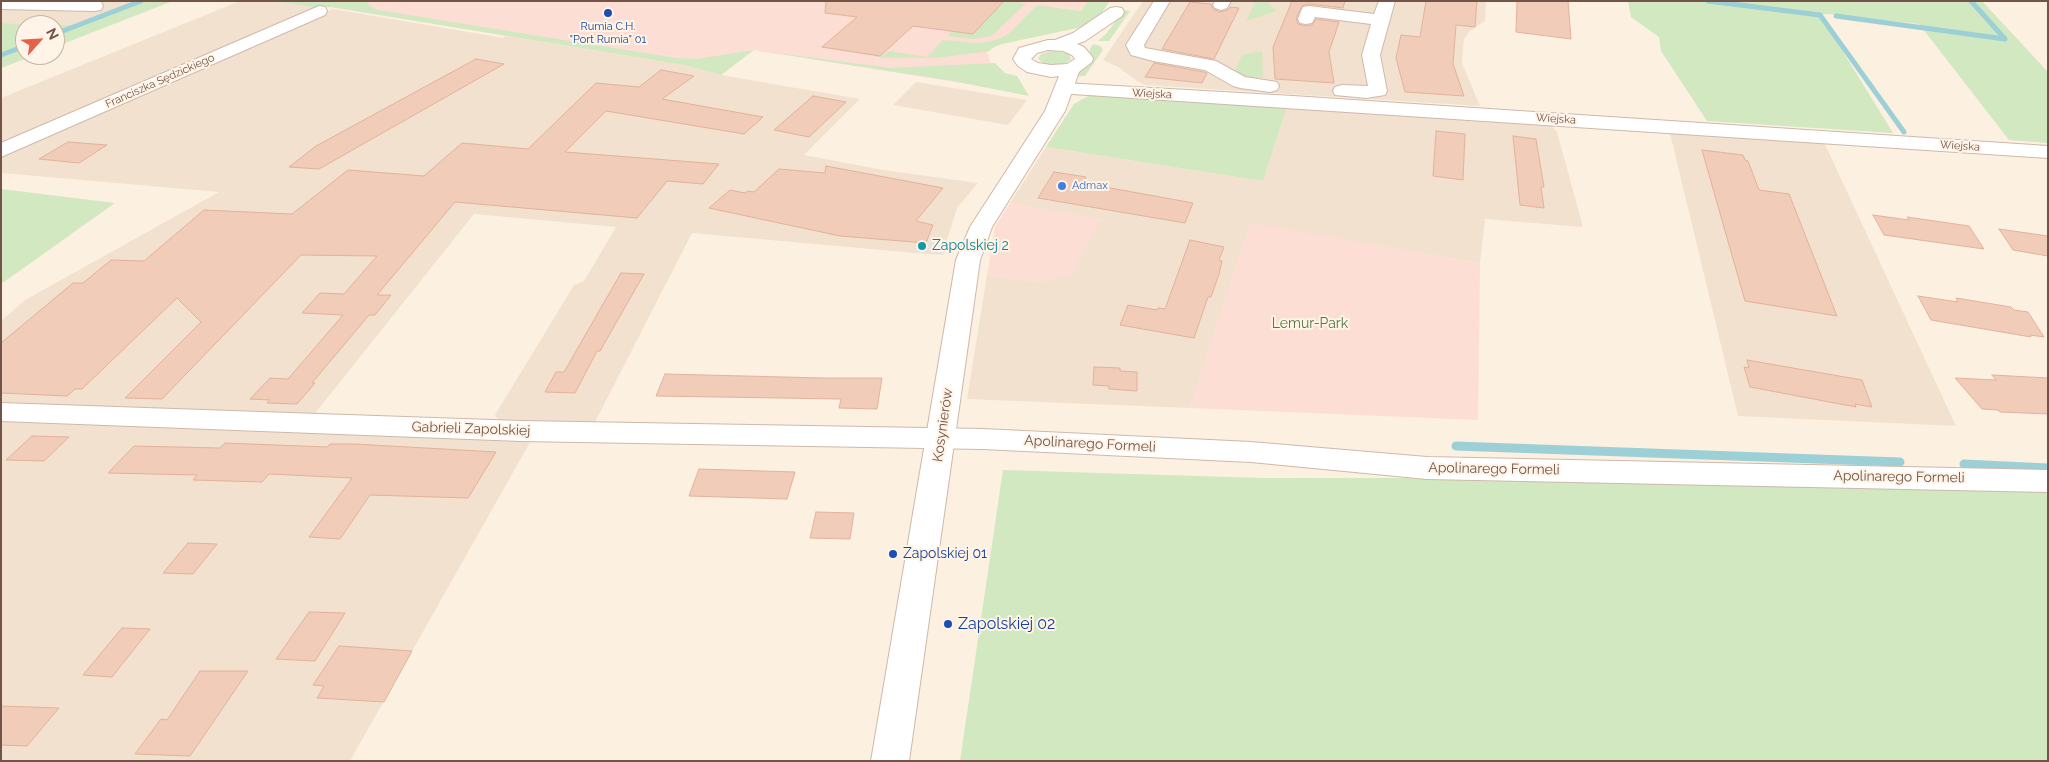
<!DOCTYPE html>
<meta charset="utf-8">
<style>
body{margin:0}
#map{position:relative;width:2049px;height:762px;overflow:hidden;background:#fcf0e1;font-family:Raleway,sans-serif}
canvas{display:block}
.frame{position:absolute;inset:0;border:2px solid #725548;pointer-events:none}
.north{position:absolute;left:15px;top:15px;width:50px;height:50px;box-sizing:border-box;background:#fff4e7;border:1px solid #c7b4a7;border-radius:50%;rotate:64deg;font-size:14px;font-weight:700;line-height:20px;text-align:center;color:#725548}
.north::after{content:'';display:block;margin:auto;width:18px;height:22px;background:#e46347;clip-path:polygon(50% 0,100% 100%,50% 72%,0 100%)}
</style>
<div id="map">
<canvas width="2049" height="762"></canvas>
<div class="frame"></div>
<div class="north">N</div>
</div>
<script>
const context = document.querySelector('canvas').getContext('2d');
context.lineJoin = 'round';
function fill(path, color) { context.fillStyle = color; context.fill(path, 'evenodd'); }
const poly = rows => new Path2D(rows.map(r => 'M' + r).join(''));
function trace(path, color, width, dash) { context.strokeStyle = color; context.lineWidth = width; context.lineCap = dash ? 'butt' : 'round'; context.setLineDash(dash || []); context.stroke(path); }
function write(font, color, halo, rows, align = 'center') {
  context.font = font + ' Raleway,sans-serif'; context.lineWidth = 4; context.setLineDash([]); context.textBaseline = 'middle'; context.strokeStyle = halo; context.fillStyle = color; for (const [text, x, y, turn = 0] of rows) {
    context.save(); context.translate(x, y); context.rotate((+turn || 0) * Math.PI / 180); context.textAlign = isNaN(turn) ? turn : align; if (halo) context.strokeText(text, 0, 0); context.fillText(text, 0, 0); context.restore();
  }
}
fill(poly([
 [1,1,139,1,76,25,1,23],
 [240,1,275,1,316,8,1,145,1,98],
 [1143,1,1486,1,1485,21,1469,32,1464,39,1462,63,1480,106,1146,85,1137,81,1118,67,1103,60],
 [333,9,503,38,506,36,684,65,721,75,860,99,804,155,883,170,978,183,957,208,947,240,922,237,915,253,692,233,593,426,501,423,495,415,574,285,584,281,616,227,474,214,312,417,213,414,211,410,1,407,1,321,25,300,219,192,2,173,1,155],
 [916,82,1027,100,1008,125,893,105],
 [1288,104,1546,120,1557,132,1583,227,1485,219,1480,263,1250,224,1190,408,967,399,987,275,1041,282,1101,220,1010,203,1046,147,1263,181],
 [1669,129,1823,140,1956,426,1738,416],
 [1,420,533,437,350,761,1,761]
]), '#f3e1cf');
fill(poly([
 [345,1,1088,1,1081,11,1037,5,1002,40,987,51,992,68,1025,93,754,50,684,65,331,7],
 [1010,203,1101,219,1072,274,1041,282,987,275,995,227],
 [1250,223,1480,263,1478,420,1190,408]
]), '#fcded5');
fill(poly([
 [922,237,947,240,943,255,915,253]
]), '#eae2dc');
fill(poly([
 [137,1,173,1,55,47,55,25,25,25,25,55,35,55,1,68,1,23,75,25],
 [275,1,368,1,369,6,378,10,676,58,697,59,754,50,891,68,995,63,1005,73,1017,76,1029,96,953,81,754,50,721,75,684,65,331,7,316,8],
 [1004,1,1026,3,992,36,973,39,947,36,952,31,973,34],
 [1088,1,1110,1,1098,18,1082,27,1002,44,992,48,990,51,936,58,885,58,795,43,882,56,889,51,927,57,943,40,975,43,988,42,1001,38,1009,33,1037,5,1081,11],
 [1256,1,1266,1,1277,11,1246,21],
 [1628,1,1982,1,2048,72,2048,143,2009,140,1919,24,1830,14,1817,15,1821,16,1893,133,1707,121,1661,51,1659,37,1631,17],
 [1124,10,1130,11,1109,41,1098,41,1106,34],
 [1093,44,1100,46,1103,50,1085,76,1072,77,1091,61,1090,49],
 [1053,51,1065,53,1069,54,1071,59,1066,63,1052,65,1045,64,1038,59,1041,54],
 [1262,51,1263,78,1242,76,1235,71,1242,55],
 [1090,95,1288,104,1263,181,1046,147,1074,104],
 [1,189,115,203,1,284],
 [1003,470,1263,478,1420,478,2048,490,2048,761,960,761]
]), '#d2e8c0');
trace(poly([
 [1708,1,1820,15,1904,132],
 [1836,16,2005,39,1971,1],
 [55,34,141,1],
 [1,55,25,46]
]), '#9dd0d6', 5);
trace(poly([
 [1456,446,1900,462],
 [1964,464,2048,468]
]), '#9dd0d6', 9);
const building = poly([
 [826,1,1004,1,973,34,913,26,880,56,822,47,857,17,825,13,826,1],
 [1292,1,1345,1,1343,8,1309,4,1303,5,1296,18,1298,24,1306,26,1312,25,1316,19,1339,22,1329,52,1334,83,1275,79,1273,47,1292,1],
 [1426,1,1477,1,1475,27,1456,25,1453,64,1464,96,1405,92,1396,58,1401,35,1420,37,1426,1],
 [1517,1,1568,1,1571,39,1516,32,1517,1],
 [1190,2,1211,4,1213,9,1220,12,1228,10,1230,7,1239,8,1214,59,1162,49,1190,2],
 [476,59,504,64,319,169,289,167,316,146,476,59],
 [1154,63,1204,72,1207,73,1202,83,1145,77,1154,63],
 [661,70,694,76,662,99,763,117,744,134,606,111,565,152,719,164,703,184,667,181,637,218,455,202,377,295,391,295,375,315,369,315,312,383,315,383,297,404,267,403,270,400,250,399,270,378,288,379,343,315,302,313,320,293,344,294,377,256,301,255,162,399,125,398,201,322,177,298,82,389,75,389,67,396,1,393,1,343,73,283,83,283,111,260,144,261,204,210,292,214,348,170,424,176,462,143,528,149,596,83,639,87,661,70],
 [813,96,846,102,809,137,774,130,813,96],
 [1436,131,1465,134,1463,180,1433,176,1436,131],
 [1513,136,1536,139,1544,187,1541,187,1544,208,1520,205,1513,136],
 [68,142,107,145,79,163,39,159,68,142],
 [1702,150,1743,155,1745,160,1748,161,1759,190,1789,194,1837,316,1745,301,1702,150],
 [826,166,943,188,916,221,933,225,926,243,840,236,709,208,730,190,745,193,748,191,754,192,779,169,825,173,826,166],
 [1054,172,1086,177,1083,183,1193,203,1185,223,1038,198,1054,172],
 [1873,215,1909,220,1907,217,1969,226,1984,249,1884,235,1873,215],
 [1999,229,2048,236,2048,256,2013,250,1999,229],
 [1190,240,1224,247,1219,260,1222,261,1219,274,1211,297,1208,297,1194,338,1120,325,1128,305,1157,310,1158,308,1165,309,1190,240],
 [621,273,644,274,600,351,597,351,575,393,545,392,556,372,564,372,621,273],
 [1918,296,1958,302,1956,298,2011,307,2014,310,2028,312,2044,337,2030,335,2031,337,1931,320,1918,296],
 [1747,360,1862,380,1872,407,1855,404,1856,407,1750,387,1744,367,1749,368,1747,360],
 [1094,367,1120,368,1120,371,1137,372,1137,391,1109,389,1109,386,1093,385,1094,367],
 [665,374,824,378,882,378,877,409,839,408,841,399,656,396,665,374],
 [1992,375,2048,378,2048,414,2000,412,1998,410,1982,409,1955,378,1996,380,1992,375],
 [32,436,69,437,44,461,6,460,32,436],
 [225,443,327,447,330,444,355,444,496,452,468,498,370,495,340,539,309,537,352,478,269,474,262,482,193,480,197,475,108,473,134,446,220,448,225,443],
 [699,469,795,472,787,499,689,496,699,469],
 [816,512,854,513,850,539,810,538,816,512],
 [188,543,217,544,193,574,163,573,188,543],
 [309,612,345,613,315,661,276,659,309,612],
 [122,628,150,629,112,677,83,675,122,628],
 [339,646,384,649,412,651,384,702,317,698,324,686,313,685,339,646],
 [200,671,248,671,190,756,135,754,161,719,167,720,200,671],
 [1,706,59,708,27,746,1,745,1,706]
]);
fill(building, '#f0ccb9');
trace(building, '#e3b29a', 1);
const street = poly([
 [1,1,96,1,101,2,103,6,101,10,95,11,1,9,1,1],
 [1154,1,1170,1,1144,45,1145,48,1216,61,1245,77,1277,82,1279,86,1277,90,1270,92,1240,88,1233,86,1205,70,1153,61,1131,55,1126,45,1154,1],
 [1215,1,1231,1,1227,8,1221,10,1215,8,1213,5,1215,1],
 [1379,1,1395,1,1380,55,1387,91,1385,95,1366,98,1335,95,1333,91,1335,87,1342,85,1368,86,1362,55,1371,24,1315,17,1312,23,1306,24,1300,23,1298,19,1301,11,1303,7,1309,6,1374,14,1379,1],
 [319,6,325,7,327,11,325,15,1,157,1,143,319,6],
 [1064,83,1293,96,2048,146,2048,158,1057,93,1055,89,1057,85,1064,83],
 [1,403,521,421,983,429,1251,442,1427,457,2048,470,2048,492,1427,479,1251,462,983,449,521,441,1,421,1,403]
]);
const secondary = poly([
 [1116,7,1122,8,1124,12,1122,16,1085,41,1077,44,1084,47,1090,54,1093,58,1092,62,1079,72,1065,111,992,227,980,260,909,761,871,761,956,260,970,227,1045,111,1059,76,1051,77,1027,72,1018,66,1013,59,1019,48,1048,40,1055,40,1073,33,1110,8,1116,7],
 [1048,50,1063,51,1072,55,1075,59,1067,64,1051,65,1038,63,1031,59,1037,53,1048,50]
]);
trace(street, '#ceb9ab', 2);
trace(secondary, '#d1b8a8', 2);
fill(street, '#fff');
fill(secondary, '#fff');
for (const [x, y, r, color] of [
 [608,13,5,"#1a4fb4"],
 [1062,186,5,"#3f7fe0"],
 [922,246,5,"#0f9aa8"],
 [893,554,5,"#1a4fb4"],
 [948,624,5,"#1a4fb4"]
]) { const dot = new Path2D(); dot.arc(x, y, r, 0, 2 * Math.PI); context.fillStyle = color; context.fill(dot); trace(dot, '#fff4e7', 2); }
write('11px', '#164399', '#fff4e7', [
 ["Rumia C.H.",608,27],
 ["\"Port Rumia\" 01",608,40]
]);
write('11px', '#725548', '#fff4e7', [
 ["Franciszka Sędzickiego",160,81,-24],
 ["Wiejska",1152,94,3],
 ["Wiejska",1556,119,4],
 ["Wiejska",1960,146,4]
]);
write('11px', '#366cbe', '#fff4e7', [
 ["Admax",1072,186]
], 'left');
write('14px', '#0d838f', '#fff4e7', [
 ["Zapolskiej 2",932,246]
], 'left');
write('14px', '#547841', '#fff4e7', [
 ["Lemur-Park",1310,324]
]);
write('14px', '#725548', '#fff4e7', [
 ["Kosynierów",943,425,-82],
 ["Gabrieli Zapolskiej",471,429,2],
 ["Apolinarego Formeli",1090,444,3],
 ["Apolinarego Formeli",1494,469,1],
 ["Apolinarego Formeli",1899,477,1]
]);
write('14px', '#164399', '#fff4e7', [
 ["Zapolskiej 01",903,554]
], 'left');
write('16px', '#164399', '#fff4e7', [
 ["Zapolskiej 02",958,624]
], 'left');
</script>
